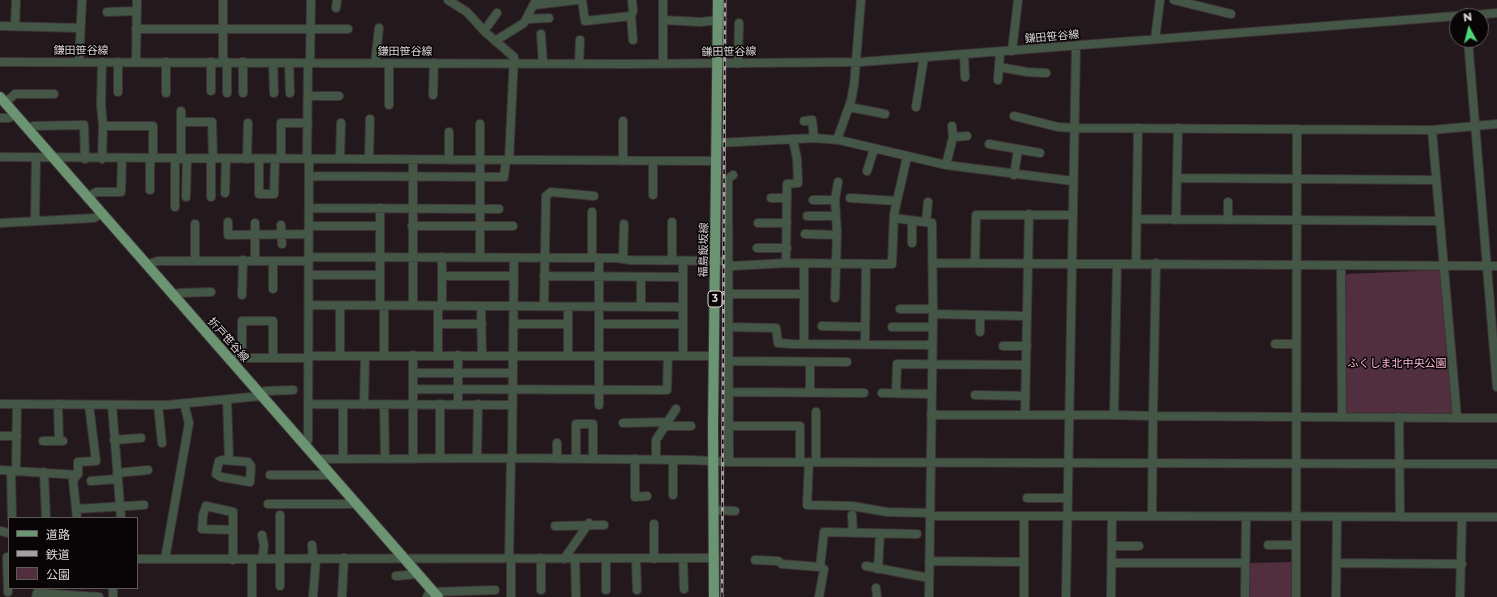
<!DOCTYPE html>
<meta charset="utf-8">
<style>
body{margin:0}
#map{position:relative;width:1497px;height:597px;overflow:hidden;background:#23181c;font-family:Montserrat,"Noto Sans JP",sans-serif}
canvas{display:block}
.legend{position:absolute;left:8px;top:517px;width:130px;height:72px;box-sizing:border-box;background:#090506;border:1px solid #5e595a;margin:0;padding:5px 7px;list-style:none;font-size:12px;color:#ded6d9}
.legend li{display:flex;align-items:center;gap:8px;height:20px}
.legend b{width:20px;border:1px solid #5e595a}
.north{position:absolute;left:1449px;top:8px;width:40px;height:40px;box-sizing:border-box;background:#090506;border:1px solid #5e595a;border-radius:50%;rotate:353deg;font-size:11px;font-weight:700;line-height:16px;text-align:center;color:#ded6d9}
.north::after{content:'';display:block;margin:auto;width:14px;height:18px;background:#4fd675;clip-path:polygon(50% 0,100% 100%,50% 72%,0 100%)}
</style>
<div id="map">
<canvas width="1497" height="597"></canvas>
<ul class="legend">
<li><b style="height:5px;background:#6b9472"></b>道路</li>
<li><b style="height:5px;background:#a89fa2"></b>鉄道</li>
<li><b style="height:11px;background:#512f3f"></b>公園</li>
</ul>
<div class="north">N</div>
</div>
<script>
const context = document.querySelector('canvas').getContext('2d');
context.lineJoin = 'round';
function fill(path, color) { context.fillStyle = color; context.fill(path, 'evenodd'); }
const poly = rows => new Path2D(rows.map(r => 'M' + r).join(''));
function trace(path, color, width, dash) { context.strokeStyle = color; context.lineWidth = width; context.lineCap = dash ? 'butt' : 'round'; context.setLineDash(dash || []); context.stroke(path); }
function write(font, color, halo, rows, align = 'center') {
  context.font = font + ' Montserrat,"Noto Sans JP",sans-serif'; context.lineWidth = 3; context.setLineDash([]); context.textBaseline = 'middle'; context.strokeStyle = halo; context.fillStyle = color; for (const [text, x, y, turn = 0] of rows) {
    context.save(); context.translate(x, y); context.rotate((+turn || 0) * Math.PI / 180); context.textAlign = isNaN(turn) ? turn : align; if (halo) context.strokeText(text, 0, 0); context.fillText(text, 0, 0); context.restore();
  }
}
fill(poly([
 [1438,270,1442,273,1454,417,1345,416,1344,278,1347,274],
 [1292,562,1292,597,1249,597,1249,563]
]), '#512f3f');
const minor = poly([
 [448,0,467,12,485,32,514,57,509,160],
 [582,0,585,21,631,16,633,40],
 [1174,0,1231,14],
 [534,5,577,0],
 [336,8,337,0],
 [107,12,136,11],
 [631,16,633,11,632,0],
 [1464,16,1497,13],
 [528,19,549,18],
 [663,20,701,22,718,20],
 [0,26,80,28],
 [15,26,16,0],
 [136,29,348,29],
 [484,31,497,13],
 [541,34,543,64],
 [1155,39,1160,0],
 [1468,40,1497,387],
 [495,41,524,23,536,0],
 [1012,51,1018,0],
 [964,54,965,77],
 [0,62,627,64,861,62,1457,16],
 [79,62,82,0],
 [102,62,101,105,103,126],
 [136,62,137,0],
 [166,62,166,93],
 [211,62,211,91],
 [223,62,223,0],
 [243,62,243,93],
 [273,63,274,93],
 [289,63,290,93],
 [310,63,311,0],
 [375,63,379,28],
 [579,64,580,40],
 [663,64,663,0],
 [738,64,739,23],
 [999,67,1027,72,1046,73],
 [998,80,1000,52],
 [118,92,118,62],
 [227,93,227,62],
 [433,95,434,63],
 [308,96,339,96],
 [5,103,15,94,54,94],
 [389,105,389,63],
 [849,107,885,114],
 [916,107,924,57],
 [1014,116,1058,127,1074,128,1432,130,1497,124],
 [0,118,8,118,16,115],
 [804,121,812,120,814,138],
 [181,122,212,122,213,159],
 [27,129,33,126,84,125,85,159],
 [953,137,967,136],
 [837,140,851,101,854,85,861,0],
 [717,143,814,138,839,140,946,165,1073,181],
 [989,144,1040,153],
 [0,157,717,161],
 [102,159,103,126,153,126,153,159],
 [150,159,150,190],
 [181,159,181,111],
 [247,159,248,123],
 [259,159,259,194,274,194,275,159],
 [281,159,281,123,308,123],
 [307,159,308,63],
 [340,159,341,123],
 [369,159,370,119],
 [449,160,449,132],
 [623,161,623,121],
 [946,165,953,137,952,126],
 [867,171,874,149],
 [1014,175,1018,149],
 [309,176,504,177,506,160],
 [1178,178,1436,180],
 [225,193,226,159],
 [653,195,653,161],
 [186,197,187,159],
 [211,197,211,159],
 [87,198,96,192,121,192,122,159],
 [771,198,787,198],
 [850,198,897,201],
 [813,200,835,200],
 [1228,202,1228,220],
 [175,207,175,159],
 [309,208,499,209],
 [807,216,835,216],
 [894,218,932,223,933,314,929,597],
 [1137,219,1440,221],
 [35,220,36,158],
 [1176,220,1178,128],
 [228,222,228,235,309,234],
 [926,222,928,202],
 [0,223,94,218,101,214],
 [255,223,255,256],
 [758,223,787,223],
 [195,224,195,260],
 [281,225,282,244],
 [309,226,380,226],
 [412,226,513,226],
 [805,234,836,235],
 [912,243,912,221],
 [757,248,787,248],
 [309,257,617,258,630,260,724,261,733,266,786,263,892,264,894,214,907,157],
 [480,258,480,124],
 [592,258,592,212],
 [623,259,624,224],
 [672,260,672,222],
 [786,263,787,184,798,183,797,159,793,139],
 [932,263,1497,266],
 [975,263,976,215,1072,215],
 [1117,264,1114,415,1153,416,1156,263],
 [1136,264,1138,128],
 [146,265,158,261,309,261],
 [1341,266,1342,417],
 [309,275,380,275],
 [442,276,514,276],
 [544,276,683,277],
 [273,289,273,261],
 [728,294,804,294],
 [242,295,243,260],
 [173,296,179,293,211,292],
 [835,298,837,232,835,200,838,182],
 [309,305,683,307],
 [380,306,380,208],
 [413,306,413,160],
 [438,306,438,355],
 [442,306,442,257],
 [481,306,482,355],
 [544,306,546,196,551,192,594,196],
 [641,307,641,277],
 [900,309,933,309],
 [933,314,1027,316],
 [438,324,482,324],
 [514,324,568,324],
 [599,324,683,324],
 [822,326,865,327],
 [728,327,776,328,778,343,792,344,932,345],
 [892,327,933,327],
 [980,332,980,315],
 [804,344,804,263],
 [1275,344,1296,344],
 [865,345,866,264],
 [1003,346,1027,346],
 [413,355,413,459],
 [308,356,715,356],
 [340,356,340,306],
 [384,356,384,306],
 [568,356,568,307],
 [683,356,683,261],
 [242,358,242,321,273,321,273,358],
 [230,361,236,358,308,358],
 [728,361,847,362],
 [413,373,513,373],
 [413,389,667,390,668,356],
 [728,392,864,393],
 [810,393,810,362],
 [882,393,931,394],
 [896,393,897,364,1026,365],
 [259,394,265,391,293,390],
 [975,395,1025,396],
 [227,399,229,460],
 [0,404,167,405,261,396],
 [58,404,59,441],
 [308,404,513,405],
 [384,404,385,459],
 [440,404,440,459],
 [458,404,458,355],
 [112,405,121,518],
 [158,405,162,443],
 [364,405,365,356],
 [599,405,599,258],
 [931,415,1114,415],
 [1025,415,1029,214],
 [1399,417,1400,517],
 [1457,418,1497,418],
 [623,423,668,422],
 [665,426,691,426],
 [728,426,800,426,800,461],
 [0,436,17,436],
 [114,440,141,438],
 [43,441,63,441],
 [305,445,308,440,309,159],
 [477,458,478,404],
 [512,458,514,258],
 [317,459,511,458,692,460,729,462,1497,464],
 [343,459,343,404],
 [557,459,557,443],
 [576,459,576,424,593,424,593,459],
 [635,459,635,497,647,496],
 [656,459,656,440,676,409],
 [223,460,248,462,251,466,250,482,221,477,216,474,219,461,223,460],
 [673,460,673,495],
 [729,462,728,179,733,175],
 [809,462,807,505,852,506,887,512,930,513],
 [816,462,816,412],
 [0,470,77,475],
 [11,471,12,518],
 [16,471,17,404],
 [44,472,46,518],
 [117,473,148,470],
 [270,475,331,475],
 [91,481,117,479],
 [1027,498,1068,498],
 [268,504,356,504],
 [76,509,144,505],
 [714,510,735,511],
 [280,515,280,586],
 [852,515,853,533],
 [930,516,1024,516,1024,597],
 [1024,516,1112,516],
 [1152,516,1153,416,1457,418,1432,130],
 [77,518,73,480,78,474,78,462,96,461,89,405],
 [555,526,604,525],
 [233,530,202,529,203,515,206,506,233,512,233,560],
 [0,531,9,533],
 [262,535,264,546,262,559],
 [312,545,313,559],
 [1268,545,1295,545],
 [1112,546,1139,546],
 [7,557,8,592],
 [509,558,511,458],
 [511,558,511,597],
 [683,558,684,589],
 [137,559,715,558],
 [165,559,189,423,184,403],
 [564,559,589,523],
 [575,559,576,597],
 [606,559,606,590],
 [636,559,637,590],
 [654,559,654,524],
 [755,560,778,561,782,564,820,567,824,532,917,534],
 [929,561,1024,562],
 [1112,563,1245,563],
 [1336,563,1462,564],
 [866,566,929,578],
 [878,569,880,533],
 [396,576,418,574],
 [876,588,877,597],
 [541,590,541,558],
 [434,592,495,590],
 [36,597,37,593,99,597],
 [113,597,113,588],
 [252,597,252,559],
 [313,597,316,559],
 [342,597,344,558],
 [427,597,431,588],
 [819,597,824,569,820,567],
 [1066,597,1076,46],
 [1111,597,1112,516,1497,517],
 [1245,597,1246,517],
 [1296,597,1297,129],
 [1336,597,1337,517],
 [1460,597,1462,517]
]);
const major = poly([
 [0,97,438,597],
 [714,597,713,426,718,0]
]);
trace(minor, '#3d3336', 10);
trace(major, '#3d3336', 12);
trace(minor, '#445747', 8);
trace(major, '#6b9472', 10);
const rail = poly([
 [722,597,725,0]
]);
trace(rail, '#a89fa2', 3);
trace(rail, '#090506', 1.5, [4.5]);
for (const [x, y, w] of [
 [715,299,14]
]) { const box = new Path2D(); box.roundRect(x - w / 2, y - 8, w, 16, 3); context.fillStyle = '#090506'; context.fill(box); trace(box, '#ded6d9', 1); }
write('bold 10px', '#ded6d9', null, [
 ["3",715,299]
]);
write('11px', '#ded6d9', '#090506', [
 ["鎌田笹谷線",1052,37,-5],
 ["鎌田笹谷線",81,51],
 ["鎌田笹谷線",405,52],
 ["鎌田笹谷線",729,52,-1],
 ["福島飯坂線",704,250,-89],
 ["折戸笹谷線",228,340,48]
]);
write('11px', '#fdb9d7', '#090506', [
 ["ふくしま北中央公園",1397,364]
]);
</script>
